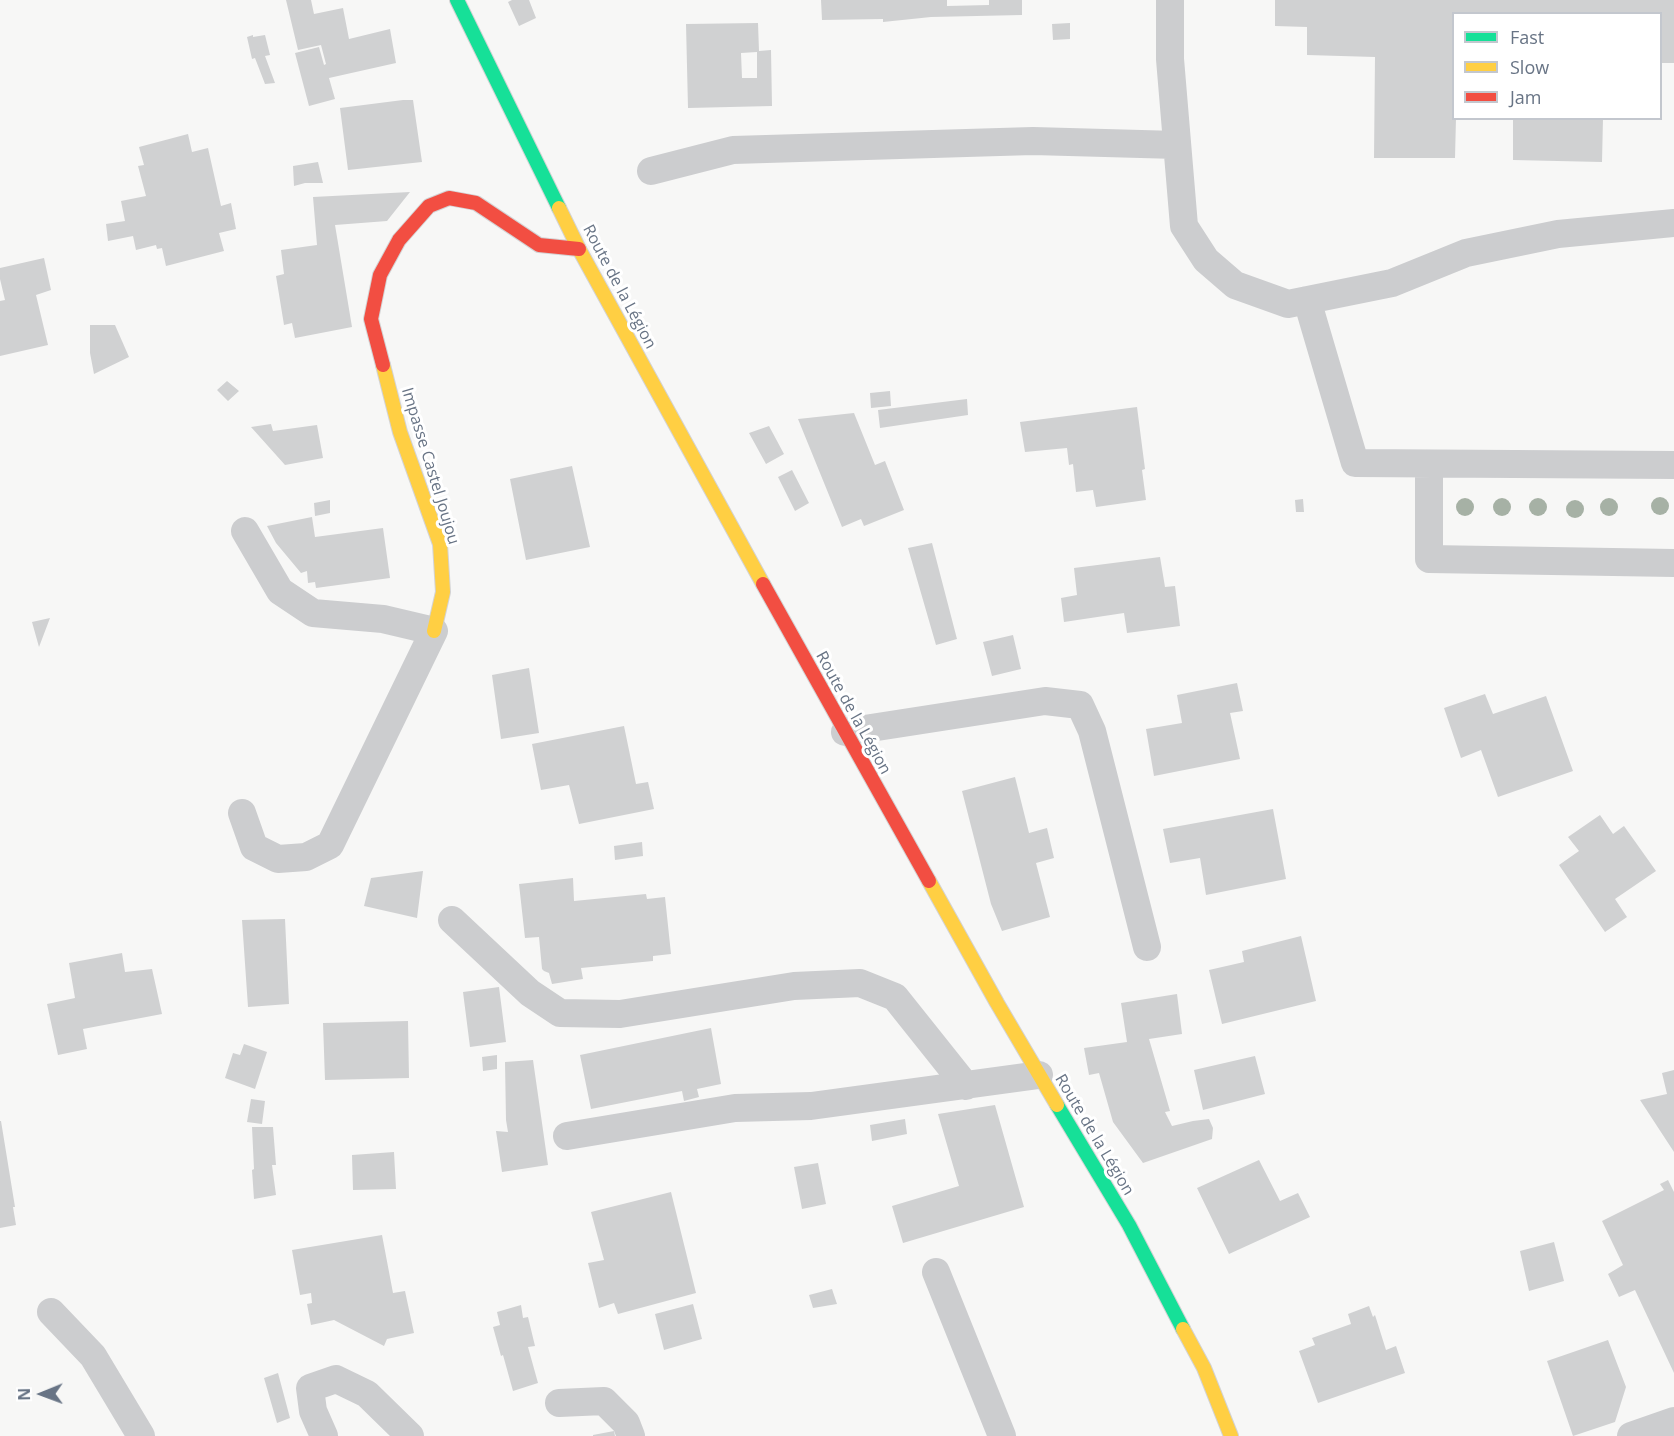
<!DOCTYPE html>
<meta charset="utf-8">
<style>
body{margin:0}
#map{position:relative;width:1674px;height:1436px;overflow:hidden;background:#f7f7f6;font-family:"Open Sans",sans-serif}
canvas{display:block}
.legend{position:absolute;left:1452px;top:12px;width:210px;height:108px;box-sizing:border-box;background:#fff;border:2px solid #c3c7ce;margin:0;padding:8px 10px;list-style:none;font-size:18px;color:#687485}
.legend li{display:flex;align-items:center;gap:12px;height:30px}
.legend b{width:30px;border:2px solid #c3c7ce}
.north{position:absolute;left:12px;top:1364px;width:60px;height:60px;-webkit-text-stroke:4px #fff;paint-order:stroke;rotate:269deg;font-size:16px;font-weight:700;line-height:24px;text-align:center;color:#687485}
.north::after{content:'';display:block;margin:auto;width:21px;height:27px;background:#687485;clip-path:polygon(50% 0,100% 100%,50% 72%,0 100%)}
</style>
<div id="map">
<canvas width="1674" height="1436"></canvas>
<ul class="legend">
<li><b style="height:8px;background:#16e098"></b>Fast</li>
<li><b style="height:8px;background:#ffcf43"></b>Slow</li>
<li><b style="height:8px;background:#f24e42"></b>Jam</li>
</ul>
<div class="north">N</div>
</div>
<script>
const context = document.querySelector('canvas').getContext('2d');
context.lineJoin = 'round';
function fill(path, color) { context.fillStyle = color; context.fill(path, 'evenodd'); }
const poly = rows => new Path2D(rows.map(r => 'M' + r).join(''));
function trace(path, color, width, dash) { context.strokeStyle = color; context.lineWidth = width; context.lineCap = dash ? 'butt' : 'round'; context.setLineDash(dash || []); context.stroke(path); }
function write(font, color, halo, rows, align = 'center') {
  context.font = font + ' "Open Sans",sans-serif'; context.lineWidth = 6; context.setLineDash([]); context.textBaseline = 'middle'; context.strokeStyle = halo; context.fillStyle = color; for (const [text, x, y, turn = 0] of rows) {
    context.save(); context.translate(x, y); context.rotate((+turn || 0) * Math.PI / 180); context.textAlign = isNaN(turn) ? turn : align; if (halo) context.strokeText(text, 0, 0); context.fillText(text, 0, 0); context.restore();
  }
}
fill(poly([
 [286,0,311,0,314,14,343,8,349,39,390,29,396,63,329,78,335,99,309,106,295,53,319,47,324,65,326,64,321,45,298,50],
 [512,0,529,0,536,18,519,26,508,2],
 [821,0,947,0,947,6,989,5,989,0,1022,0,1022,15,931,17,883,22,883,19,822,20],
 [1275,0,1674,0,1674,63,1660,63,1660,14,1454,14,1454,118,1456,118,1455,158,1374,158,1375,57,1307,55,1307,27,1275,26],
 [758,23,759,51,771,50,772,106,688,108,686,24],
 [757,52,757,78,742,78,741,53],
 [1070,23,1070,39,1053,40,1052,24],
 [253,35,253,37,265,35,270,55,265,56,275,83,265,84,255,58,252,59,247,37],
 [403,100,413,100,422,162,348,170,340,108],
 [1513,118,1603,118,1602,162,1513,160],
 [188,134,192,152,208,148,221,206,231,203,236,229,219,233,224,251,166,266,162,248,157,249,156,245,136,250,133,236,108,241,106,224,125,221,121,201,146,196,138,166,144,165,139,147],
 [318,162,323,183,305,183,294,186,293,166],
 [410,192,387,221,335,225,352,327,295,338,292,323,284,325,276,276,284,274,281,250,317,245,313,197],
 [44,258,51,290,36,295,48,345,0,356,0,301,5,300,0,279,0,268],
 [90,325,115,325,129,357,94,374,90,353],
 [227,381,239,391,228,401,217,390],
 [890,391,891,406,871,408,870,393],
 [967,399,968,415,880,428,878,410],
 [1137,407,1145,469,1142,470,1146,500,1096,507,1093,490,1076,492,1073,464,1069,465,1067,448,1025,452,1020,422],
 [854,413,875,465,885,461,904,510,864,526,861,519,842,527,798,419],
 [271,424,273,431,317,425,323,458,285,465,251,427],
 [769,426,784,454,766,464,749,433],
 [572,466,590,547,526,560,510,479],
 [792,470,809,503,795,511,778,477],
 [1303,499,1304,512,1296,512,1295,500],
 [330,500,330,513,315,516,314,503],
 [312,517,315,537,383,528,390,578,316,588,315,582,308,583,307,571,301,573,276,543,267,526],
 [932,543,957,639,936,645,908,548],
 [1160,557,1165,587,1175,586,1180,626,1127,633,1124,613,1064,622,1061,598,1077,595,1074,568],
 [50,618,39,647,32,622],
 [1013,635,1021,669,992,676,983,642],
 [529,668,539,733,501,739,492,675],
 [1237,683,1243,711,1230,713,1240,759,1154,776,1146,729,1182,723,1177,695],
 [1485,694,1493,714,1546,696,1573,771,1498,797,1481,750,1461,758,1444,708],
 [624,726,636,784,648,782,654,809,579,824,569,785,541,790,532,744],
 [1015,777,1029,833,1047,828,1054,858,1036,863,1050,917,1002,931,991,904,962,791],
 [1273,809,1286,879,1206,895,1200,858,1170,863,1163,829],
 [1600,815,1613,834,1624,826,1656,871,1615,899,1627,917,1605,932,1559,865,1579,851,1568,837],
 [642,842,643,856,615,860,614,846],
 [423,871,417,918,364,906,371,878],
 [573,878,574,901,646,894,647,899,665,897,671,954,653,956,653,961,581,968,583,979,552,984,549,973,544,971,542,969,539,937,525,938,519,884],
 [285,919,289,1004,248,1007,242,920],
 [1301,936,1316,1001,1222,1024,1209,970,1244,962,1242,951],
 [122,953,125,972,152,969,162,1014,83,1029,87,1049,58,1055,47,1004,75,998,69,963],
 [499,987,506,1042,470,1047,463,992],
 [1177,994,1182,1034,1149,1039,1170,1111,1165,1112,1172,1126,1193,1121,1209,1119,1213,1128,1212,1139,1143,1163,1113,1122,1099,1073,1089,1075,1084,1048,1127,1042,1121,1003],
 [408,1021,409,1078,325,1080,323,1023],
 [711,1028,721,1084,697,1089,699,1097,684,1101,682,1091,591,1109,580,1055],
 [244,1044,267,1052,255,1089,225,1078,233,1053,240,1055],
 [497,1055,497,1069,483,1071,482,1057],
 [1255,1056,1265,1094,1203,1110,1194,1070],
 [533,1060,548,1165,502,1172,496,1131,508,1132,506,1120,505,1062],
 [1674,1070,1674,1152,1640,1100,1667,1094,1662,1073],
 [251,1099,265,1101,262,1124,247,1122],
 [995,1105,1024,1207,903,1243,892,1206,959,1186,938,1114],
 [905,1119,907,1134,872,1141,870,1125],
 [0,1121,1,1121,15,1207,13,1207,16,1225,0,1228],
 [252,1127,273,1127,276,1165,272,1165,276,1195,254,1199,252,1170,254,1169],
 [394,1152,396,1189,353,1190,352,1155],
 [1259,1160,1280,1201,1298,1193,1310,1217,1229,1254,1197,1188],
 [818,1163,826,1204,802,1209,794,1167],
 [1668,1180,1674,1192,1674,1373,1635,1290,1619,1297,1608,1274,1623,1265,1602,1221,1664,1190,1660,1184],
 [671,1192,696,1293,618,1314,614,1303,599,1308,588,1263,604,1260,591,1212],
 [382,1235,393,1293,405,1291,414,1333,387,1339,384,1346,334,1320,311,1325,307,1304,312,1303,311,1293,300,1295,292,1250],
 [1554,1242,1564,1281,1529,1291,1520,1251],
 [832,1289,837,1304,813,1308,809,1295],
 [693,1304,702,1339,664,1350,655,1314],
 [521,1305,523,1318,528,1317,535,1346,528,1347,538,1383,513,1391,503,1355,501,1356,493,1327,500,1325,497,1312],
 [1369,1306,1373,1317,1375,1315,1386,1350,1396,1346,1405,1373,1318,1403,1299,1351,1315,1345,1312,1338,1351,1324,1348,1314],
 [1608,1340,1626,1387,1615,1422,1573,1436,1547,1361],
 [278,1373,290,1418,277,1423,264,1378],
 [614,1431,615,1436,593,1436,593,1435]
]), '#d0d1d2');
const fast = poly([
 [457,0,559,208],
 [1057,1105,1129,1225,1183,1329]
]);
const slow = poly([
 [559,208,579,249,763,584],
 [383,365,400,432,440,544,443,592,434,631],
 [929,881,997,1003,1057,1105],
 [1183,1329,1204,1368,1231,1436]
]);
const jam = poly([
 [383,365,371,319,380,275,399,240,429,206,449,198,476,203,539,245,579,249],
 [763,584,929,881]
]);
trace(fast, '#d3d3d4', 16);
trace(slow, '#d3d3d4', 16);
trace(jam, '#d3d3d4', 16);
trace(poly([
 [1170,0,1170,59,1184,226,1206,260,1235,285,1288,304,1392,283,1466,253,1558,234,1674,223],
 [651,171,733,150,1033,141,1177,145],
 [1307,300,1355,463,1674,465],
 [1429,464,1429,559,1674,563],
 [845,732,1045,701,1080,705,1092,731,1147,947],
 [242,813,254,847,278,859,306,857,330,845,434,631,383,619,313,613,280,591,245,531],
 [452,920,530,993,560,1013,620,1014,794,986,860,983,895,997,966,1086],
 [567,1136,735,1108,811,1106,1039,1075],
 [936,1272,1002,1436],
 [51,1312,93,1356,141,1436],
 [559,1403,604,1401,626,1423,631,1436],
 [324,1436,313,1411,310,1388,336,1379,367,1394,410,1436],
 [1631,1436,1674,1421]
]), '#cccdcf', 28);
trace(fast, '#16e098', 14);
trace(slow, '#ffcf43', 14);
trace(jam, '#f24e42', 14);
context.fillStyle = '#a6b1a5';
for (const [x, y] of [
 [1660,506],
 [1465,507],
 [1502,507],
 [1538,507],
 [1609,507],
 [1575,509]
]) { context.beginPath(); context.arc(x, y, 9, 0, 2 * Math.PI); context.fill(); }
write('16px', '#687485', '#fff', [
 ["Route de la Légion",619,287,62],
 ["Impasse Castel Joujou",430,466,73],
 ["Route de la Légion",853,713,61],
 ["Route de la Légion",1094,1135,59]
]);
</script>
